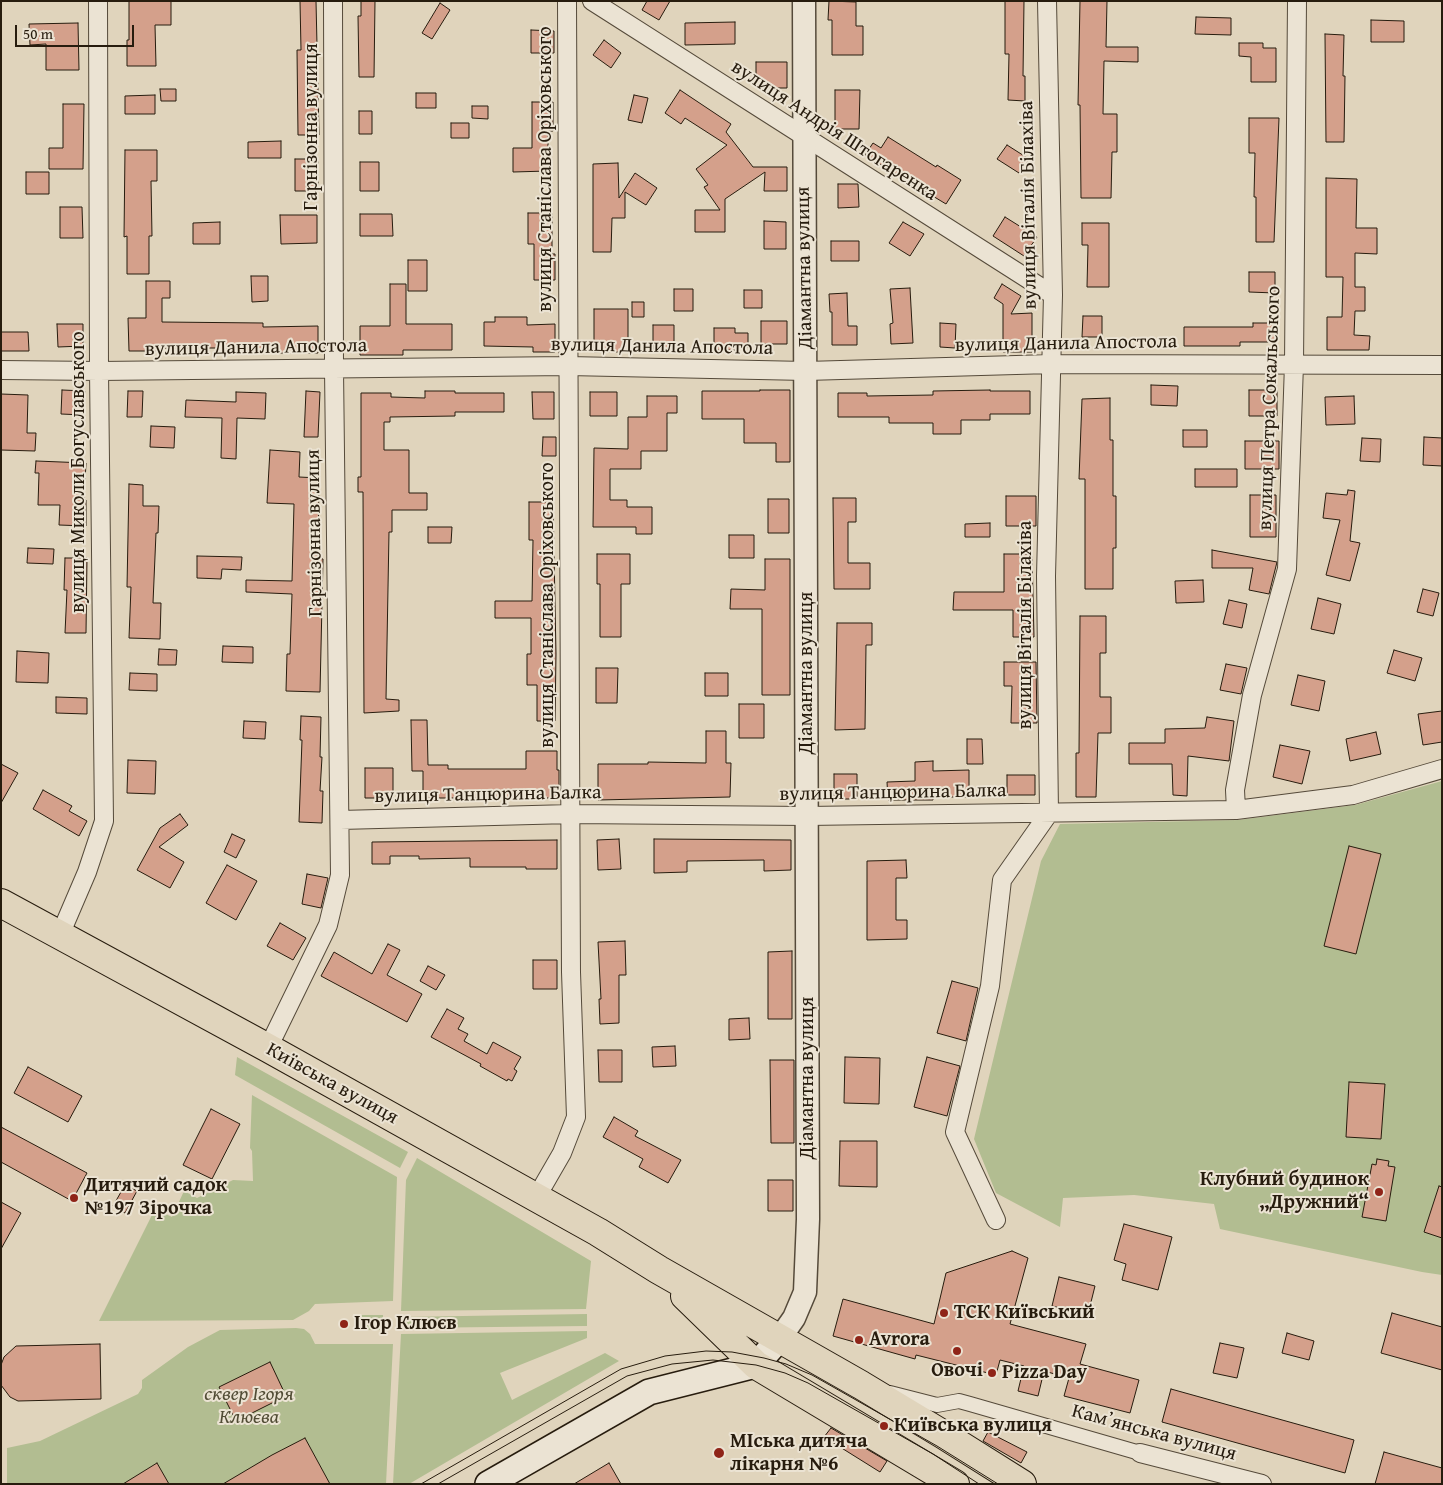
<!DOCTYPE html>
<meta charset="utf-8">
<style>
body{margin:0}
#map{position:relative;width:1443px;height:1485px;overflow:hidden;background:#e0d4bc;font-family:"Gentium Book Plus",serif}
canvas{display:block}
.frame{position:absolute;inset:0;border:2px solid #271c0e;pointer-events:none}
.scale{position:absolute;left:15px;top:25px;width:119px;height:22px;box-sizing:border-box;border:2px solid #271c0e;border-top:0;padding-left:6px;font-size:15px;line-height:18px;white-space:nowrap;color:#271c0e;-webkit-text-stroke:4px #ebe3d3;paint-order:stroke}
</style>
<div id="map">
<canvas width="1443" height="1485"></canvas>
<div class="frame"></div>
<div class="scale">50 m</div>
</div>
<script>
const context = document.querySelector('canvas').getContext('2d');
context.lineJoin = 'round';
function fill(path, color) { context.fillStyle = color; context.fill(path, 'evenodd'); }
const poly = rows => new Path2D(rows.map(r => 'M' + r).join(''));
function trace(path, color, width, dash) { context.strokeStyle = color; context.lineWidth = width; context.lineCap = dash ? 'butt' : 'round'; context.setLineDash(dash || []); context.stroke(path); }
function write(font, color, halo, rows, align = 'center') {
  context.font = font + ' "Gentium Book Plus",serif'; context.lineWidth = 4; context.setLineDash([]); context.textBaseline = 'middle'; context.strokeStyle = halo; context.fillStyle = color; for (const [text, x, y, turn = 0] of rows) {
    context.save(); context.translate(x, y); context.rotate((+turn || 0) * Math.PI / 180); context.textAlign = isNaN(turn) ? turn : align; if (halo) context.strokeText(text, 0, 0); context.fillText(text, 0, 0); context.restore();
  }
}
fill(poly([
 [1442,781,1442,1275,1422,1272,1220,1229,1214,1204,1134,1195,1063,1198,1060,1227,996,1193,974,1139,1041,861,1060,824,1238,820,1355,805],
 [237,1057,408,1152,400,1168,235,1075],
 [252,1095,397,1177,393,1301,315,1304,309,1311,293,1320,99,1321,155,1209,172,1217,184,1191,197,1198,233,1180,253,1181,252,1151,250,1148],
 [417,1158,591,1261,586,1309,401,1311,406,1180],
 [587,1314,587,1326,401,1328,401,1317],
 [357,1315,383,1315,383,1330,357,1330],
 [296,1328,304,1329,310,1334,315,1344,393,1344,386,1484,7,1484,7,1448,40,1441,138,1394,142,1388,142,1380,188,1347,220,1330],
 [587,1331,587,1338,500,1373,512,1400,605,1353,619,1361,409,1484,393,1484,401,1334]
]), '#b2bd91');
const building = poly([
 [129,1,171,1,171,25,155,25,156,66,127,66,127,40,129,40,129,1],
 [300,1,316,1,319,135,298,135,297,50,301,50,300,1],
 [361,1,375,1,374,77,359,77,358,16,361,16,361,1],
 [647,1,670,1,659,20,642,10,647,1],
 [829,1,856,2,856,26,863,26,863,55,832,55,832,20,828,20,829,1],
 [1005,1,1024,1,1023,76,1025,76,1025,101,1008,100,1009,54,1005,54,1005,1],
 [1080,1,1107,1,1106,47,1138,47,1138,62,1104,61,1103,114,1117,114,1117,152,1112,152,1111,198,1081,198,1080,105,1078,105,1080,1],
 [440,3,450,10,432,39,422,33,440,3],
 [1196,17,1231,18,1231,35,1195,34,1196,17],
 [1371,20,1404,21,1404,42,1371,42,1371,20],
 [735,22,735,44,685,45,685,23,735,22],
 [78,23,79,70,46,70,46,44,30,45,29,24,78,23],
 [531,30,554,31,554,53,531,53,531,30],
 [1325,34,1344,35,1343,76,1345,76,1344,142,1326,142,1325,34],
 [604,40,621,53,611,68,593,55,604,40],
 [1239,43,1263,43,1263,48,1276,48,1276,82,1251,82,1251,57,1239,56,1239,43],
 [756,62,787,62,787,88,756,88,756,62],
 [160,89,176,89,176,101,161,101,160,89],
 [680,90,731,124,726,132,753,167,787,167,787,191,764,191,765,172,725,199,725,232,695,232,695,210,720,210,704,187,708,185,696,169,727,145,685,118,681,124,665,113,680,90],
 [835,90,860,90,859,129,835,129,835,90],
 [416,93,436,93,436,108,416,108,416,93],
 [155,95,155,114,125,114,125,96,155,95],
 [634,95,648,98,642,123,628,120,634,95],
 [532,102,553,102,553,131,548,131,548,171,513,172,513,148,532,148,532,102],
 [63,104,84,104,83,169,49,169,49,148,63,148,63,104],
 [472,106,488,106,488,119,472,118,472,106],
 [359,111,372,111,372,134,359,134,359,111],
 [1249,118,1279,118,1274,242,1256,242,1256,197,1254,197,1255,153,1249,153,1249,118],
 [451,123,469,123,469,138,451,138,451,123],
 [888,137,936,167,937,165,961,180,946,204,865,155,873,143,881,148,888,137],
 [281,141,281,158,248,158,248,142,281,141],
 [1007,145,1029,159,1019,173,997,159,1007,145],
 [125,150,157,150,157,181,151,181,152,236,149,236,149,274,127,274,127,236,124,237,125,150],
 [295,159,318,159,318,191,295,191,295,159],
 [360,162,379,162,379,191,360,191,360,162],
 [618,163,619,198,635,173,657,188,646,205,625,192,625,218,612,218,611,252,593,252,593,164,618,163],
 [26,172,49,172,49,194,26,194,26,172],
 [1326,178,1357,179,1356,228,1377,228,1377,254,1355,253,1355,287,1365,287,1365,311,1355,311,1354,335,1370,336,1369,350,1327,350,1327,317,1342,317,1343,277,1326,277,1326,178],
 [838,184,858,184,859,207,838,208,838,184],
 [60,207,82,207,83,238,60,238,60,207],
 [528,213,552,213,552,254,555,254,555,280,534,280,534,244,528,244,528,213],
 [360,214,392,214,393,236,360,236,360,214],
 [280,215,317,215,317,243,281,244,280,215],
 [1005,217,1037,237,1024,256,993,236,1005,217],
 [764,221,786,222,786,249,764,249,764,221],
 [220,222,220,244,193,244,193,223,220,222],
 [903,222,924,234,910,256,889,243,903,222],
 [1082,223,1109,223,1109,287,1087,287,1088,245,1082,245,1082,223],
 [831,241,859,241,859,261,831,261,831,241],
 [408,260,427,260,427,291,408,291,408,260],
 [1249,272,1275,272,1275,293,1249,292,1249,272],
 [251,276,268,276,268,301,252,302,251,276],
 [146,281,170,281,170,298,162,298,162,322,263,323,263,327,318,326,318,353,228,353,228,348,162,348,162,351,129,351,128,318,146,318,146,281],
 [390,284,406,284,406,324,452,324,452,350,403,350,403,355,360,355,360,326,390,326,390,284],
 [1002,284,1021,296,1011,314,1032,313,1032,352,1003,352,1003,304,994,298,1002,284],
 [910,288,913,343,891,344,890,324,893,323,890,289,910,288],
 [674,289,693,289,693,311,674,311,674,289],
 [744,290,762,290,762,308,744,308,744,290],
 [847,293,848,326,857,326,857,345,832,345,832,312,830,312,829,294,847,293],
 [632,302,644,302,644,317,632,317,632,302],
 [594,309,628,309,628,352,594,352,594,309],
 [1083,316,1102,316,1102,337,1082,337,1083,316],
 [495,317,527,317,527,325,555,324,555,352,533,352,533,347,484,346,484,322,495,322,495,317],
 [761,321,787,321,787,344,761,344,761,321],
 [940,323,956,324,955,348,940,347,940,323],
 [1253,323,1278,323,1277,342,1240,342,1240,346,1184,346,1184,327,1253,327,1253,323],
 [57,324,83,324,83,346,58,347,57,324],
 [653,325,674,325,674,350,653,350,653,325],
 [714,328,735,328,735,333,748,333,748,347,735,347,735,350,714,350,714,328],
 [1,332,28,332,29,351,1,351,1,332],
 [1151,385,1178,386,1177,406,1151,405,1151,385],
 [62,390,85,391,84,415,61,414,62,390],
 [760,390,790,390,790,462,776,462,776,443,744,443,744,419,702,419,702,391,760,391,760,390],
 [990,390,990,391,1030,391,1030,414,990,414,990,420,961,420,961,434,933,434,933,423,889,423,889,417,838,417,838,393,867,393,867,396,933,395,933,391,990,390],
 [1249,390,1277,390,1277,416,1249,416,1249,390],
 [128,391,143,391,142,417,127,417,128,391],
 [306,391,320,392,318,437,304,437,306,391],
 [425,391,455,391,455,393,504,393,504,412,455,412,455,416,390,417,390,422,384,422,384,450,409,450,409,493,427,493,427,510,392,510,392,532,389,532,386,699,399,700,399,711,364,713,363,492,358,492,358,477,361,477,361,393,391,393,391,397,425,398,425,391],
 [236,392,266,393,265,419,237,418,236,459,221,458,222,418,185,417,186,400,236,402,236,392],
 [532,392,554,392,554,419,533,419,532,392],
 [590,392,617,392,617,416,590,416,590,392],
 [1,394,28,395,27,433,36,433,35,451,1,450,1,394],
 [647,396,677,396,677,413,667,413,667,451,641,451,641,469,610,469,610,500,627,500,627,507,652,507,652,534,636,534,636,527,593,527,594,448,628,449,628,417,647,417,647,396],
 [1354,396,1355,424,1326,425,1325,397,1354,396],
 [1110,398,1110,440,1113,440,1113,496,1116,496,1116,548,1113,548,1113,589,1085,589,1085,479,1079,479,1082,399,1110,398],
 [151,426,175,427,174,448,150,447,151,426],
 [1183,430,1207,430,1207,447,1183,447,1183,430],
 [543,437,556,437,556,456,542,456,543,437],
 [1424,437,1442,438,1442,466,1423,465,1424,437],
 [1362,438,1381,439,1380,462,1360,461,1362,438],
 [1245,441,1279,441,1279,469,1245,469,1245,441],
 [270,450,300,452,299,477,319,478,318,558,323,559,320,692,286,691,287,654,290,654,292,594,246,592,246,580,292,581,294,504,267,503,270,450],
 [36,461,86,463,84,500,86,500,86,526,59,525,60,505,38,505,39,473,35,473,36,461],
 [1195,469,1237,469,1237,487,1195,487,1195,469],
 [129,484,143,485,143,506,159,506,158,533,156,533,153,603,161,603,160,639,129,638,131,587,127,587,129,484],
 [1348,490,1355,491,1350,541,1360,543,1350,581,1326,575,1340,520,1323,518,1326,493,1347,495,1348,490],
 [1250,495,1276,495,1276,537,1250,537,1250,495],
 [1006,496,1036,496,1036,526,1006,526,1006,496],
 [833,498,856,498,856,522,848,522,848,563,870,563,870,589,834,589,833,498],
 [768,499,789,499,789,533,768,533,768,499],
 [529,502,553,502,556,654,555,721,537,721,537,685,527,685,527,654,531,654,531,618,495,618,495,601,532,601,533,540,529,540,529,502],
 [990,523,990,537,965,537,965,524,990,523],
 [428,527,452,527,451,543,428,543,428,527],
 [729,535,754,535,754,558,729,558,729,535],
 [28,548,54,549,53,564,27,563,28,548],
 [1212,550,1277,562,1269,594,1249,590,1253,568,1212,568,1212,550],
 [597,554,630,554,630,584,621,584,621,637,600,637,600,584,597,584,597,554],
 [1004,554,1032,554,1034,637,1013,637,1013,610,953,610,954,592,1004,592,1004,554],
 [197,556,242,557,241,570,222,569,221,579,197,578,197,556],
 [65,558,87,558,86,633,65,633,67,590,64,590,65,558],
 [765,559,790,559,790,695,762,695,762,609,730,609,731,589,765,590,765,559],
 [1203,580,1204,602,1176,603,1175,581,1203,580],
 [1423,589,1439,593,1433,616,1417,612,1423,589],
 [1318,598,1341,604,1334,634,1311,629,1318,598],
 [1229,600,1247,604,1242,628,1223,624,1229,600],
 [1080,616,1106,616,1106,653,1100,653,1100,697,1111,697,1111,733,1098,733,1096,797,1076,797,1076,753,1079,753,1080,616],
 [837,623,872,623,872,645,866,645,865,729,835,730,837,623],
 [223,646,253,647,253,663,222,662,223,646],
 [159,649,177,650,176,665,158,665,159,649],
 [1394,650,1422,658,1415,681,1387,673,1394,650],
 [17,651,49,653,48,683,16,682,17,651],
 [1004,662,1036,662,1037,723,1011,723,1012,686,1004,686,1004,662],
 [1226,664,1247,668,1241,694,1220,690,1226,664],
 [596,668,618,668,617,703,596,703,596,668],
 [130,673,157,674,157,691,129,690,130,673],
 [705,673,728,673,728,696,705,696,705,673],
 [1298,675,1325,681,1319,711,1291,705,1298,675],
 [56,697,87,698,87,714,56,713,56,697],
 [739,704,764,704,764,738,739,738,739,704],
 [1442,711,1442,742,1423,745,1418,714,1442,711],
 [301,716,321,717,320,757,322,757,320,791,323,791,322,823,299,822,302,740,300,740,301,716],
 [1207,717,1234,721,1229,761,1188,756,1187,796,1173,795,1172,764,1129,764,1129,743,1165,743,1165,729,1205,728,1207,717],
 [411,720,427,720,428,765,448,765,448,769,526,769,526,751,557,751,557,770,559,770,559,798,423,798,423,771,412,771,411,720],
 [244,721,266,722,265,739,243,738,244,721],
 [706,731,726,731,726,763,731,763,730,797,598,800,598,764,648,764,648,762,706,763,706,731],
 [1376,732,1381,754,1350,761,1346,739,1376,732],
 [967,739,982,739,983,764,967,764,967,739],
 [1280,745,1310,751,1302,784,1273,777,1280,745],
 [128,760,156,761,155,794,127,793,128,760],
 [933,761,933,771,969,770,969,797,933,797,933,800,888,800,887,782,915,781,915,762,933,761],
 [1,764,18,773,1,803,1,764],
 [365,768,393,768,393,798,365,798,365,768],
 [834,774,857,774,857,799,834,799,834,774],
 [1007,775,1035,775,1035,795,1007,795,1007,775],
 [43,790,72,806,69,811,87,821,79,836,33,809,43,790],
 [180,814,188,825,159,847,184,862,170,888,137,870,160,828,180,814],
 [232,834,245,840,236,858,224,852,232,834],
 [619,839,621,869,598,870,597,840,619,839],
 [654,839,791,840,791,870,764,871,764,860,687,861,687,872,654,873,654,839],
 [557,840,557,869,526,869,526,867,470,867,470,858,419,859,419,856,390,856,390,864,372,864,372,842,557,840],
 [1349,846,1381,854,1356,954,1324,946,1349,846],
 [906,860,907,878,896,878,896,920,907,920,907,939,867,940,867,861,906,860],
 [227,865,257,881,236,920,206,903,227,865],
 [307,874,328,878,321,908,302,904,307,874],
 [280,923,306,938,293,960,267,946,280,923],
 [625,941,626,975,619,975,619,1023,600,1024,599,999,601,999,598,942,625,941],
 [388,944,400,950,387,975,422,994,407,1022,321,976,334,952,372,974,388,944],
 [792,951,792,1019,768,1019,768,952,792,951],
 [533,960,557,960,557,989,533,989,533,960],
 [428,966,445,975,436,990,420,981,428,966],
 [952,981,978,988,966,1041,937,1033,952,981],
 [447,1009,464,1018,458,1029,468,1034,464,1041,487,1054,493,1042,521,1057,514,1069,517,1071,512,1081,508,1079,507,1081,480,1066,481,1064,431,1037,447,1009],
 [749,1018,750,1039,729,1040,729,1019,749,1018],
 [675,1046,676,1066,653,1067,652,1047,675,1046],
 [598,1050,622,1050,622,1082,599,1082,598,1050],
 [845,1057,880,1058,879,1104,844,1103,845,1057],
 [927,1057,960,1066,947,1116,914,1107,927,1057],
 [770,1060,794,1060,794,1143,771,1143,770,1060],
 [28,1067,82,1096,68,1122,14,1093,28,1067],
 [1349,1082,1385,1084,1381,1139,1346,1137,1349,1082],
 [211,1109,240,1124,212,1179,183,1165,211,1109],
 [614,1117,638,1131,635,1136,681,1160,668,1183,639,1167,643,1159,603,1137,614,1117],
 [1,1127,87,1173,72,1201,1,1162,1,1127],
 [840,1141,877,1141,877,1187,839,1186,840,1141],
 [1377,1159,1389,1161,1388,1166,1395,1167,1386,1221,1362,1217,1372,1164,1376,1165,1377,1159],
 [768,1180,793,1180,793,1211,768,1211,768,1180],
 [125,1185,137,1191,125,1213,113,1206,125,1185],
 [1439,1186,1442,1187,1442,1238,1424,1232,1439,1186],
 [1,1202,21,1213,1,1249,1,1202],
 [1124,1224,1172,1237,1158,1290,1122,1280,1126,1264,1114,1260,1124,1224],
 [1012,1251,1028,1258,1010,1324,1086,1344,1080,1364,1139,1380,1130,1413,1064,1396,1069,1378,1044,1371,1038,1396,1018,1391,1024,1366,1000,1360,996,1375,916,1355,915,1359,833,1336,843,1299,934,1324,946,1273,1012,1251],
 [1059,1277,1095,1286,1088,1314,1052,1306,1059,1277],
 [1392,1313,1442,1327,1442,1370,1381,1353,1392,1313],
 [1287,1333,1314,1341,1309,1360,1282,1353,1287,1333],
 [1220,1343,1244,1348,1237,1378,1213,1373,1220,1343],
 [100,1344,101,1399,18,1401,10,1397,1,1385,1,1365,4,1357,16,1346,100,1344],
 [270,1362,286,1396,236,1421,219,1387,270,1362],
 [1171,1389,1354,1440,1345,1473,1162,1422,1171,1389],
 [831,1428,887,1461,880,1472,824,1437,831,1428],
 [988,1432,1027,1452,1021,1463,983,1441,988,1432],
 [305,1438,330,1484,223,1484,272,1455,305,1438],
 [1384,1452,1442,1468,1442,1484,1375,1484,1384,1452],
 [157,1463,169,1484,123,1484,157,1463],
 [609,1463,621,1484,574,1484,609,1463]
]);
fill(building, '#d4a08b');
trace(building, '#271c0e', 1);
const pedestrian = poly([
 [890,1393,937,1405,959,1401,970,1404,1140,1453]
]);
const minor = poly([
 [592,1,1053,295],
 [1,370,99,371,568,366,806,371,1051,364,1442,365],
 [1236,810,1235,790,1252,695,1287,569,1294,364,1297,1],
 [340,820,571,814,807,816,1236,810,1353,795,1442,769],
 [60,935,87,872,104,821,99,371,98,1],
 [268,1048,328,925,340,875,334,369,333,1],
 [536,1198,562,1153,576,1117,571,972,567,1],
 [996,1220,955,1132,990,986,1002,880,1049,813,1046,576,1053,295,1047,1],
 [1140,1453,1262,1484]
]);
const tertiary = poly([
 [780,1338,794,1318,805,1292,808,1219,804,1]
]);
const secondary = poly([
 [488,1484,649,1392,756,1365,780,1338]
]);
const trunk = poly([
 [1,903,268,1048,598,1232,659,1270,861,1385,944,1435,1022,1484],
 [685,1296,756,1365,955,1484]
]);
trace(pedestrian, '#554a3a', 16);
trace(minor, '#554a3a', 20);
trace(tertiary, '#554a3a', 25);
trace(secondary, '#271c0e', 28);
trace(trunk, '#271c0e', 30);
trace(pedestrian, '#ebe3d3', 14);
trace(minor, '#ebe3d3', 18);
trace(tertiary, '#ebe3d3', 22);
trace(secondary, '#ebe3d3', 25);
trace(trunk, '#e0d4bc', 28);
trace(poly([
 [421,1484,621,1369,665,1356,706,1351,732,1352,764,1358,786,1364,812,1375,937,1446,998,1484],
 [438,1484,627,1376,672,1364,713,1360,756,1365,785,1373,808,1383,933,1454,979,1484]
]), '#271c0e', 1);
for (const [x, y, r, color] of [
 [1379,1192,5,"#8f2418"],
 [74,1198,5,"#8f2418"],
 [944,1313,5,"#8f2418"],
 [344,1324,5,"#8f2418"],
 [859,1340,5,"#8f2418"],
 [957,1351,5,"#8f2418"],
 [992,1373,5,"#8f2418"],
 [884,1426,5,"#8f2418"],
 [719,1453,6,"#8f2418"]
]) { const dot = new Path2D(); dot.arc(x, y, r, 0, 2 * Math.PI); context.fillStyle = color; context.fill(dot); trace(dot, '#ebe3d3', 2); }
write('20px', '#271c0e', '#ebe3d3', [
 ["Гарнізонна вулиця",312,127,-90],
 ["вулиця Андрія Штогаренка",834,131,33],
 ["вулиця Станіслава Оріховського",546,169,-90],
 ["вулиця Віталія Білахіва",1029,205,-91],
 ["Діамантна вулиця",805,268,-91],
 ["вулиця Данила Апостола",1066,344,-1],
 ["вулиця Данила Апостола",662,347,1],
 ["вулиця Данила Апостола",256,348,-1],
 ["вулиця Петра Сокальського",1270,408,-88],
 ["вулиця Миколи Богуславського",79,472,-90],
 ["Гарнізонна вулиця",315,533,-91],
 ["вулиця Станіслава Оріховського",548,605,-90],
 ["вулиця Віталія Білахіва",1026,625,-90],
 ["Діамантна вулиця",807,673,-90],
 ["вулиця Танцюрина Балка",893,793,-1],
 ["вулиця Танцюрина Балка",488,795,-1],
 ["Діамантна вулиця",808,1078,-90],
 ["Київська вулиця",332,1084,29],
 ["Камʼянська вулиця",1154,1433,15]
]);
write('bold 20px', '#271c0e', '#ebe3d3', [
 ["Клубний будинок",1369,1180,"right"],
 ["„Дружний“",1369,1203,"right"],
 ["Дитячий садок",84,1186],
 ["№197 Зірочка",84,1209],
 ["ТСК Київський",954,1313],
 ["Ігор Клюєв",354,1324],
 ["Avrora",869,1340],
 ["Овочі",957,1371,"center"],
 ["Pizza Day",1002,1373],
 ["Київська вулиця",894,1426],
 ["МІська дитяча",730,1442],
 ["лікарня №6",730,1465]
], 'left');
write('italic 20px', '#514c35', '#ebe3d3', [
 ["сквер Ігоря",249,1395],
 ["Клюєва",249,1418]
]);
</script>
